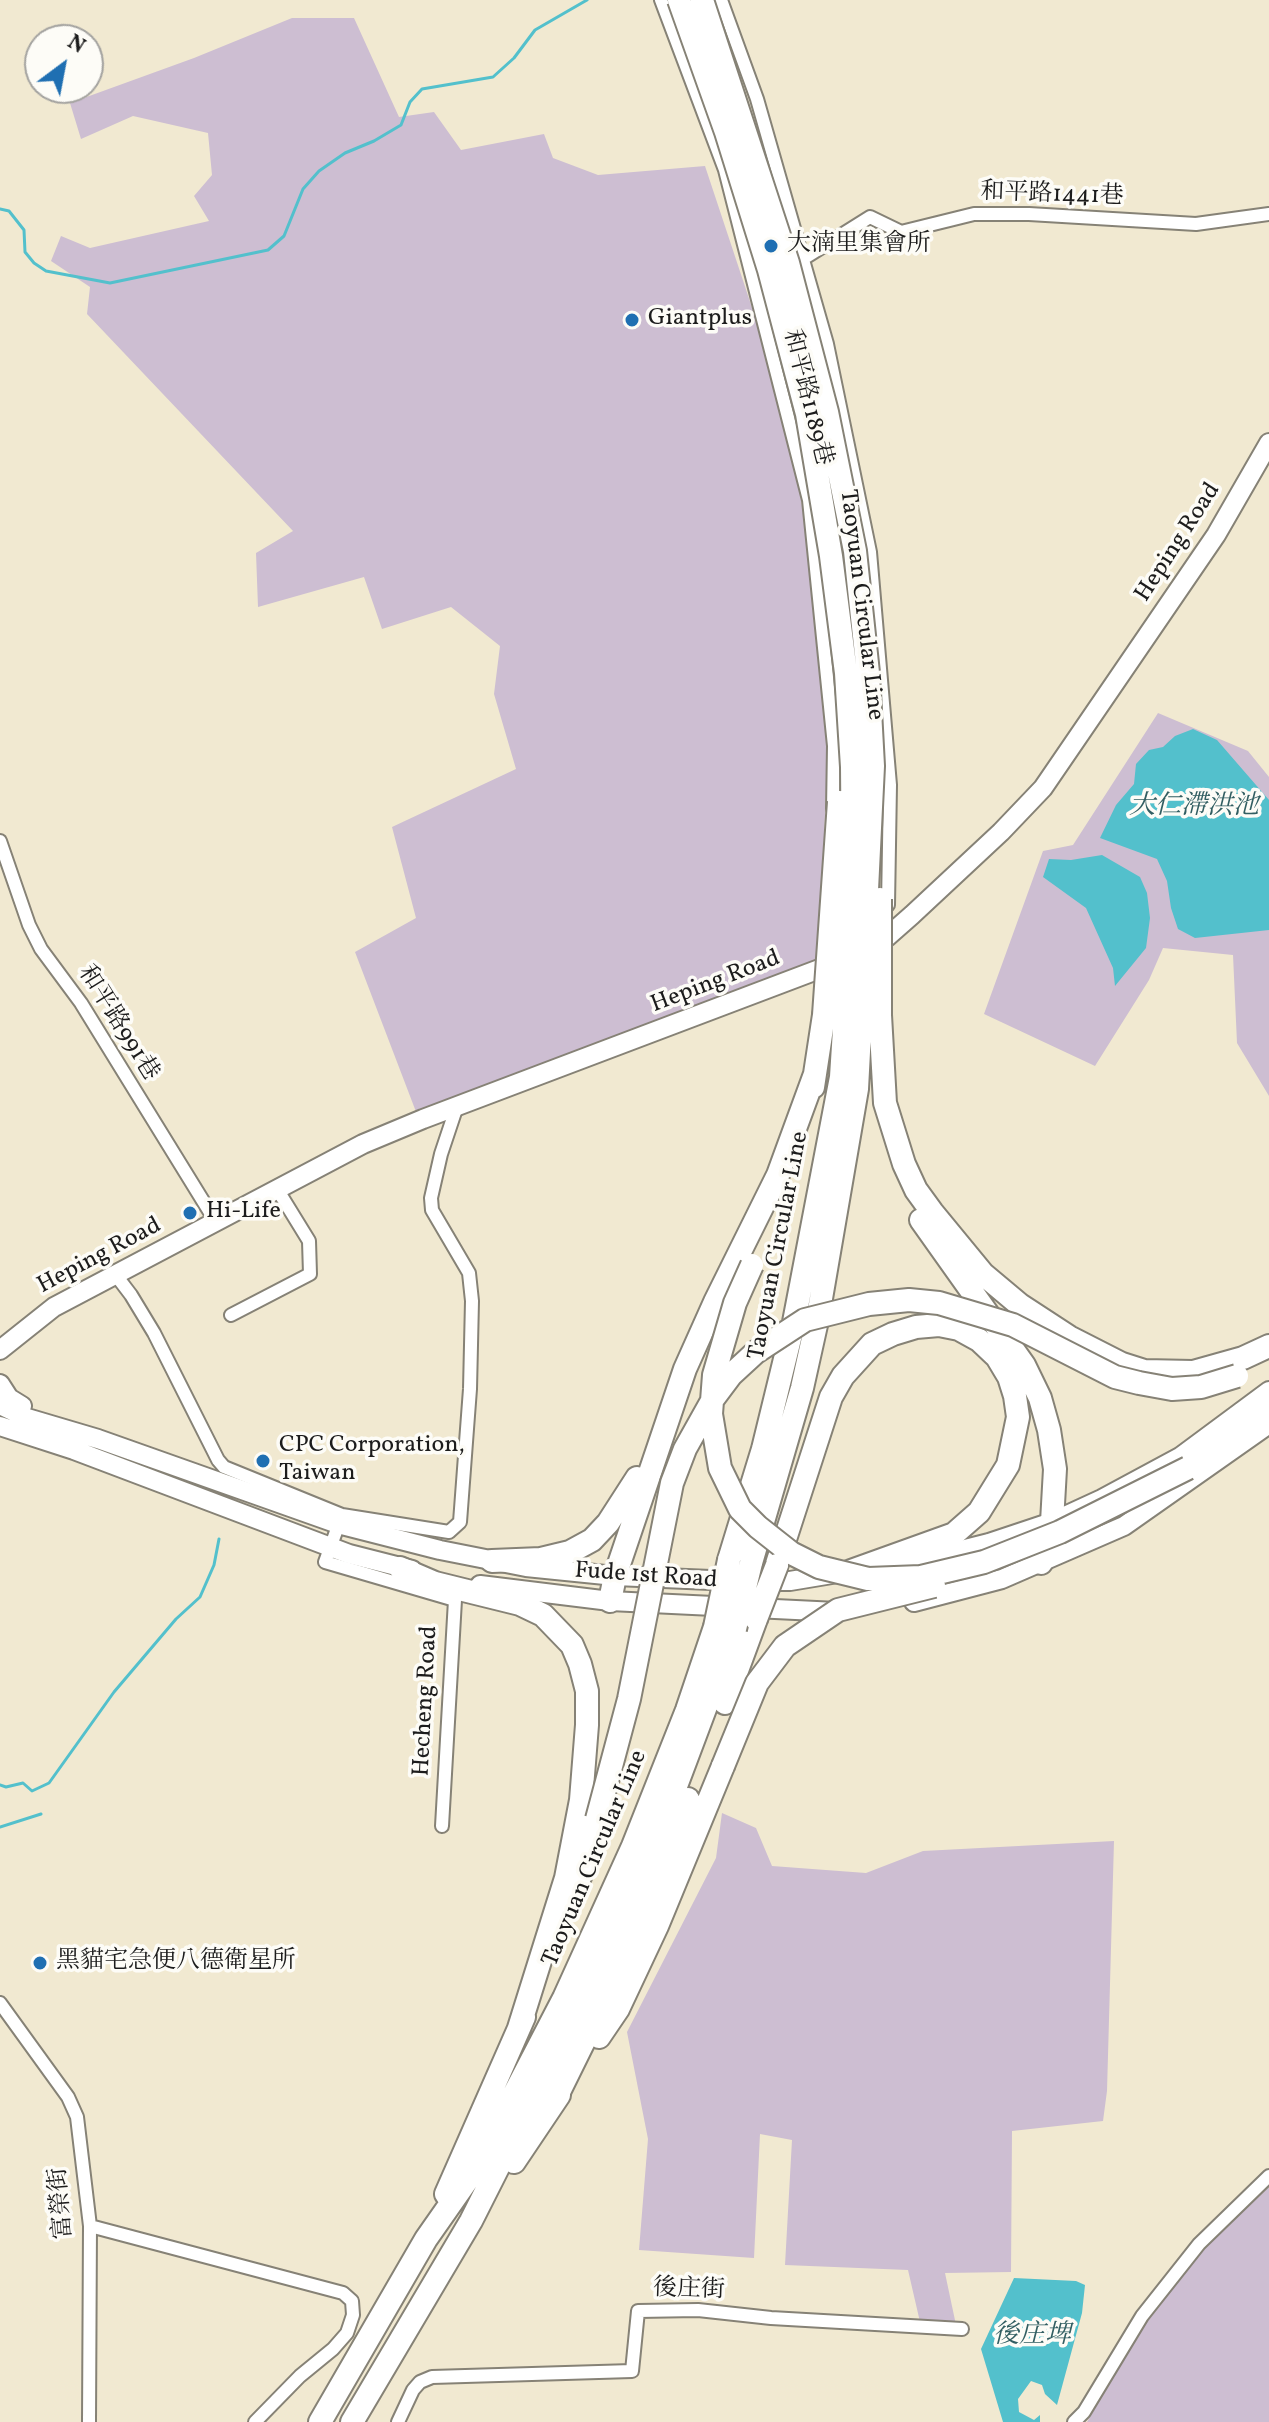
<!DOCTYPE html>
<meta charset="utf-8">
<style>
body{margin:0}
#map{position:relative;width:1269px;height:2422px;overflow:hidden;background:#f1e9d1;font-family:Vollkorn,serif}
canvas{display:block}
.north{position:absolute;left:24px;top:24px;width:80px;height:80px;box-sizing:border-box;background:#fdfcf7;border:2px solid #a3a29f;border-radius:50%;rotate:32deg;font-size:22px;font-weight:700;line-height:32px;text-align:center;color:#1c1c1c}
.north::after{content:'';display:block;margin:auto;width:28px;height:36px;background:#1f6fb2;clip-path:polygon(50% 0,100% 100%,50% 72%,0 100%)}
</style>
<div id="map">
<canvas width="1269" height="2422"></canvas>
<div class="north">N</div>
</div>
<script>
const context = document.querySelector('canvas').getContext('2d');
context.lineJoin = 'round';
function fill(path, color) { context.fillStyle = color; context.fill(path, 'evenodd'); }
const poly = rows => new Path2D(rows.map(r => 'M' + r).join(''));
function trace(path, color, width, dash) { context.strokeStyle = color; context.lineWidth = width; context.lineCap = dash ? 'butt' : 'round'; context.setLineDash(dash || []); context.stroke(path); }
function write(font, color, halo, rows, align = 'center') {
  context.font = font + ' Vollkorn,"Noto Serif TC",serif'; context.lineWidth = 7; context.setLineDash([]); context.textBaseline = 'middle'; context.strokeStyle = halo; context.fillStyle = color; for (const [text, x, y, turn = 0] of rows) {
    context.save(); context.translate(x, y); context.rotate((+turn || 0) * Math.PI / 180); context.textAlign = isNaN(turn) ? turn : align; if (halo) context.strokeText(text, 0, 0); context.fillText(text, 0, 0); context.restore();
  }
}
fill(poly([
 [292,18,354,18,399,117,434,112,461,150,544,134,553,158,598,175,705,166,785,407,807,535,830,690,819,964,418,1117,355,952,416,918,392,827,516,769,494,694,500,646,451,607,382,629,364,577,258,607,256,553,293,531,87,314,90,287,51,261,61,236,90,248,209,221,194,196,212,175,208,133,133,116,81,139,70,103,194,58],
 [1158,713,1248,751,1269,777,1269,1096,1237,1043,1233,955,1163,948,1149,980,1095,1066,984,1014,1043,851,1073,845],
 [722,1813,756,1828,772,1866,866,1873,923,1851,1114,1841,1107,2091,1103,2121,1012,2131,1011,2272,945,2273,956,2325,920,2322,908,2270,785,2265,792,2140,760,2134,754,2258,639,2250,648,2139,627,2032,716,1858],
 [1269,2187,1269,2422,1087,2422,1147,2317,1205,2247]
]), '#cdbed2');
fill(poly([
 [1193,729,1217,740,1269,800,1269,930,1195,938,1178,929,1171,908,1167,881,1157,859,1100,838,1116,805,1134,784,1136,764,1149,750,1163,747,1175,736],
 [1102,855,1140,877,1147,893,1150,918,1146,948,1115,986,1113,968,1086,908,1043,877,1049,859,1071,860],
 [1014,2278,1076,2281,1085,2285,1082,2313,1057,2405,1045,2394,1042,2385,1031,2381,1018,2399,1019,2412,1034,2420,1040,2415,1040,2422,1003,2422,981,2349]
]), '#53c0cc');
trace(poly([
 [0,209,9,211,24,230,25,252,34,263,46,271,110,283,268,250,284,236,303,189,319,171,345,153,374,141,401,125,410,102,422,89,493,77,514,58,535,30,587,0],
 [0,1785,6,1787,23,1783,32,1791,49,1783,114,1692,176,1619,200,1597,214,1565,219,1539],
 [0,1827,41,1814]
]), '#53c0cc', 3);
const street = poly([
 [661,0,725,170,809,500,834,746,833,809],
 [721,0,757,99,827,344,870,552,890,785,888,905],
 [803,259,870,217,901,232,974,214,1029,214,1196,224,1269,214],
 [0,841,29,925,41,949,81,1003,216,1222],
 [115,1274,131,1295,154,1333,218,1460,224,1467,342,1515],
 [231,1315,310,1274,309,1241,277,1189],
 [442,1826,455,1600,325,1562,342,1515,449,1532,460,1522,470,1389,472,1301,469,1273,432,1210,431,1198,441,1154,457,1106],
 [0,2003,68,2097,77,2117,90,2226,89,2422],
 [90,2226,343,2293,352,2301,353,2315,347,2333,333,2349,300,2376,255,2422],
 [398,2422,413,2390,420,2382,432,2377,632,2371,638,2311,698,2310,771,2318,962,2329],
 [1074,2422,1084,2412,1142,2316,1199,2244,1269,2176]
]);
const secondary = poly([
 [871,944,887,937,912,915,1001,832,1043,788,1216,535,1269,443],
 [0,1350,54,1307,363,1144,423,1119,838,962],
 [0,1384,9,1398,22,1406],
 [0,1405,27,1418,98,1439,338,1524,440,1550,526,1567,615,1576,735,1581],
 [0,1426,74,1450,349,1554,412,1570],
 [875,1568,902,1565,989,1543,1052,1522,1102,1499,1180,1457,1269,1391],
 [760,1581,790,1581,838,1573],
 [480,1585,610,1601,837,1612],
 [914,1602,1002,1579,1124,1526,1269,1424]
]);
const highway = poly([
 [880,1015,885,1103,904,1164,916,1190,932,1212,983,1274,1020,1305,1069,1337,1122,1364,1144,1371,1193,1372,1243,1358,1269,1346],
 [813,1087,824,1015],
 [921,1220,1024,1365,1040,1398,1049,1430,1055,1469,1052,1522,1041,1563],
 [1188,1468,1269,1409],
 [729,1560,763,1449,794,1322,841,1077,845,1014],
 [492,1561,541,1559,570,1552,592,1540,608,1523,637,1478],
 [751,1563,802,1388,818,1316,857,1089,861,1014],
 [777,1564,831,1397,843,1376,872,1344,893,1334,916,1327,939,1325,959,1329,979,1340,997,1357,1009,1377,1015,1396,1018,1417,1008,1465,979,1512,954,1534,851,1571],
 [400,1568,435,1583,520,1604,543,1615,572,1645,580,1664,587,1691,587,1725,581,1800,566,1878,519,2028],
 [610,1601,615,1576,685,1369,715,1302,778,1175,815,1074],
 [725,1703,756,1619],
 [580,1877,597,1819],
 [599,2037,618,2009,657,1926,723,1766],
 [553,2104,624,1960,688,1799],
 [514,2162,559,2095],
 [446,2194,524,2017],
 [320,2422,426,2239,475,2169,564,1998,633,1846,687,1710,715,1627],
 [352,2422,471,2221,576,2013,652,1850,735,1629]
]);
trace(street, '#868276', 16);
trace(secondary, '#868276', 22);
trace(highway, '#868276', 26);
trace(street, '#fff', 12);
trace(secondary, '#fff', 18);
trace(highway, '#fff', 22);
const highwayBridge = poly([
 [679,0,726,132,769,270,807,414,831,556,846,673,852,767,853,884,845,1014],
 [702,0,788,263,827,412,855,551,868,673,873,766,861,1014],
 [824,1015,839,802],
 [880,1015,880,899],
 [752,1265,735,1303,714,1375,711,1414,720,1468,740,1509,758,1527,791,1553,819,1567,868,1579,921,1577,984,1562,1060,1532,1188,1468],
 [756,1619,777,1565],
 [715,1627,729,1560],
 [735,1629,751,1563],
 [723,1766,757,1683,785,1646,838,1610,934,1586],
 [597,1819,629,1699,672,1483,685,1449,713,1399,731,1375,756,1352,805,1320,869,1304,909,1300,939,1303,1013,1325,1115,1377,1139,1383,1172,1389,1201,1387,1237,1376]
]);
trace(highwayBridge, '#868276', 26, []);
trace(highwayBridge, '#fff', 22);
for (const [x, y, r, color] of [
 [771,246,8,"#1f6fb2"],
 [632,320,8,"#1f6fb2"],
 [190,1213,8,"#1f6fb2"],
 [263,1461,8,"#1f6fb2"],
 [40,1963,8,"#1f6fb2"]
]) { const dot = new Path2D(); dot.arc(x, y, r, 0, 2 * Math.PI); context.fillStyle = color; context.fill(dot); trace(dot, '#fdfcf7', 3); }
write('24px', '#1c1c1c', '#fdfcf7', [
 ["和平路1441巷",1052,196,2],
 ["和平路1189巷",806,398,76],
 ["Heping Road",1179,543,-57],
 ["Taoyuan Circular Line",860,605,83],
 ["Heping Road",716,983,-21],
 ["和平路991巷",117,1024,58],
 ["Taoyuan Circular Line",780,1246,-79],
 ["Heping Road",100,1257,-28],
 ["Fude 1st Road",646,1577,4],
 ["Hecheng Road",427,1701,-87],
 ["Taoyuan Circular Line",596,1859,-67],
 ["富榮街",63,2203,-95],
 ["後庄街",689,2291,2]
]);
write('24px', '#1c1c1c', '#fdfcf7', [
 ["大湳里集會所",787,246],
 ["Giantplus",648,320],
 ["Hi-Life",206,1213],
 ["CPC Corporation,",279,1447],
 ["Taiwan",279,1475],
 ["黑貓宅急便八德衛星所",56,1963]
], 'left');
write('italic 26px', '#325e62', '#fdfcf7', [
 ["大仁滯洪池",1194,808],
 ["後庄埤",1032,2337]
]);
</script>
